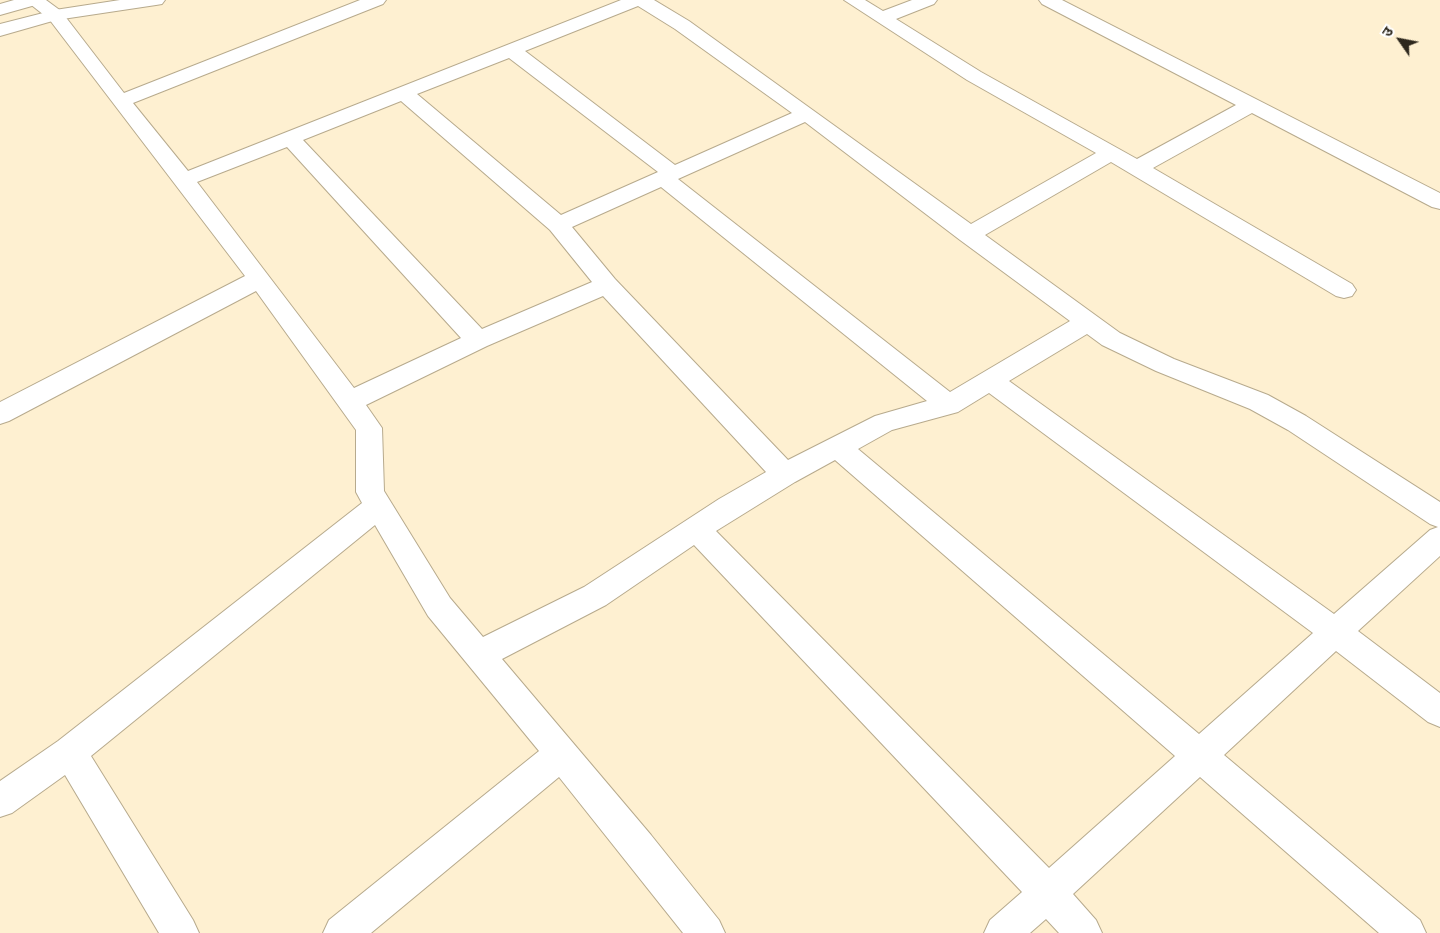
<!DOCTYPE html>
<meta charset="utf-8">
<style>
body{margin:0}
#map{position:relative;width:1440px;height:933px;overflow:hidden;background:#fef0d1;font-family:Ubuntu,"Noto Sans Devanagari",sans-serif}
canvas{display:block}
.north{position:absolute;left:1375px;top:15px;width:50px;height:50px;-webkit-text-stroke:4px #fff;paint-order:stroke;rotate:303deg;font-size:14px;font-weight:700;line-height:20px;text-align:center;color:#2e281d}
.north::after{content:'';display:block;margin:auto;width:18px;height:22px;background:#2e281d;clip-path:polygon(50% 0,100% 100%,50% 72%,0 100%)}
</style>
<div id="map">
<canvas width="1440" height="933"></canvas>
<div class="north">उ</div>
</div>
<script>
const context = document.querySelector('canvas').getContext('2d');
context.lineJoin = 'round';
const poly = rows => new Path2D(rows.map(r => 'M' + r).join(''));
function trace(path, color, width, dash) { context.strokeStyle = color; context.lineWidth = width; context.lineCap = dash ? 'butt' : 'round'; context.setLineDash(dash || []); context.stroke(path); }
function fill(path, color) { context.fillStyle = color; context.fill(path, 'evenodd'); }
const street = poly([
 [25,0,46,0,61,11,124,93,360,0,386,0,383,4,133,103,188,171,621,0,654,0,689,21,971,224,1096,153,967,80,844,0,865,0,883,11,912,0,937,0,934,4,896,19,981,72,1137,159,1236,105,1042,4,1039,0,1062,0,1440,193,1440,209,1432,207,1252,113,1153,168,1352,284,1356,290,1352,296,1344,298,1336,296,1111,162,985,235,1120,333,1174,359,1268,395,1306,416,1440,502,1440,556,1358,631,1440,693,1440,727,1428,722,1336,651,1224,755,1420,920,1426,933,1379,933,1200,777,1073,894,1096,920,1102,933,1059,933,1046,919,1030,933,984,933,990,920,1022,892,694,545,606,605,502,659,651,835,719,920,725,933,683,933,559,777,371,933,323,933,329,920,539,751,428,616,375,525,91,756,193,920,199,933,159,933,65,775,12,813,0,817,0,781,58,741,362,503,356,492,356,430,256,291,9,421,0,424,0,402,245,276,49,19,25,0],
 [638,6,675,29,792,113,675,165,525,51,638,6],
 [509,58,658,172,561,215,417,94,509,58],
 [401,101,550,230,592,282,482,329,303,140,401,101],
 [805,122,960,240,1070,321,950,392,678,179,805,122],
 [287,147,461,338,354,388,197,182,287,147],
 [661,187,927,401,875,416,788,460,615,279,572,227,661,187],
 [603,296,766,472,719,499,584,587,483,637,450,598,384,491,382,428,366,405,487,346,603,296],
 [1087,334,1102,345,1156,371,1250,409,1288,430,1430,524,1438,527,1430,530,1334,614,1009,381,1087,334],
 [989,393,1313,633,1199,734,858,449,892,430,958,412,989,393],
 [835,460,1175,756,1049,868,716,531,795,482,835,460]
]);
const secondary = poly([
 [14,0,42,0,39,4,0,15,0,4,14,0],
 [120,0,165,0,162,4,156,5,56,20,0,36,0,24,55,10,120,0]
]);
trace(street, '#b7aa8d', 2);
trace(secondary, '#b7aa8d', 2);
fill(street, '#fff');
fill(secondary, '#fff');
</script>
